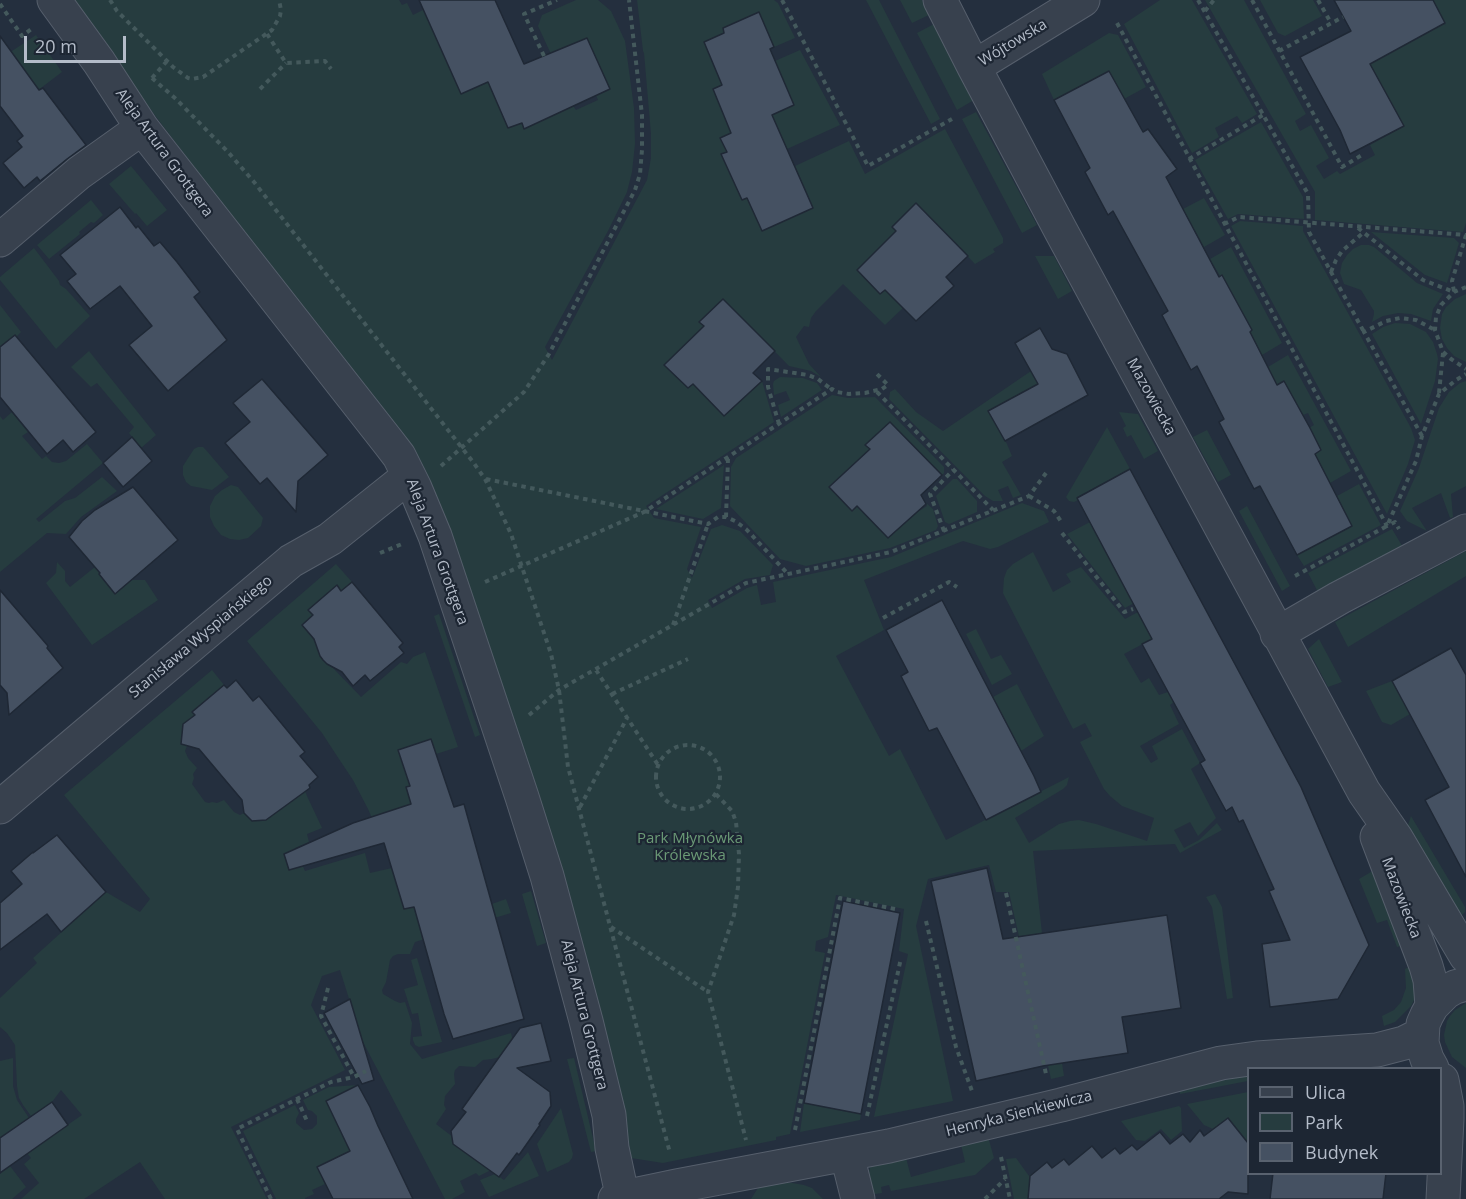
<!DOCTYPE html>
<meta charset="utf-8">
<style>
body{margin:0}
#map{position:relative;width:1466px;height:1199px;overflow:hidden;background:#242f3e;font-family:"Open Sans",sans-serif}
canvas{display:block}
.legend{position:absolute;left:1247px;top:1067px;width:195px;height:108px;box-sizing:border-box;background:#1d2633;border:2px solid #59626f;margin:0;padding:8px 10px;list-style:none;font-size:18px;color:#b4bcc9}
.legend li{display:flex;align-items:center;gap:12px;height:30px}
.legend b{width:30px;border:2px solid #59626f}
.scale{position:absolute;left:24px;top:36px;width:102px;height:27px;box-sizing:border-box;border:3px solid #b4bcc9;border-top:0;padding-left:8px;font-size:18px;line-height:21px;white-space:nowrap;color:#b4bcc9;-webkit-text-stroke:4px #1d2633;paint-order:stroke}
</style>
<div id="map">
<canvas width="1466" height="1199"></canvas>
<ul class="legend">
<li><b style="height:8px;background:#38414e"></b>Ulica</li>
<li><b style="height:16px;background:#263c3f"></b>Park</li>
<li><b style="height:16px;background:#455162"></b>Budynek</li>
</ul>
<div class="scale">20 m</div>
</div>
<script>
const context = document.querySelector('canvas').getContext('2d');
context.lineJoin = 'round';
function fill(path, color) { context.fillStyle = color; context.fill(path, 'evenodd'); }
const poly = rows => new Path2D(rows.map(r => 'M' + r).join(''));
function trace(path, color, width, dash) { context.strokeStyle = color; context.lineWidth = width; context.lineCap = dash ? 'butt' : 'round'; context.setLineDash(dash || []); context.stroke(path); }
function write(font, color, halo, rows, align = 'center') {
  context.font = font + ' "Open Sans",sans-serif'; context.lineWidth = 4.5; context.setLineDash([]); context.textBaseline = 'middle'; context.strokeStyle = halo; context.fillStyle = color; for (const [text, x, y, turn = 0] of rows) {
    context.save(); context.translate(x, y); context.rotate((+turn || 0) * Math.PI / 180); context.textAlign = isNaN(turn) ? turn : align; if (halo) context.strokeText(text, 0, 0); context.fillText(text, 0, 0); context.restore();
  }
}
fill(poly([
 [68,0,399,0,402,5,407,3,413,15,429,7,488,82,508,128,522,123,524,128,573,106,576,110,598,100,596,95,610,89,587,38,551,54,538,26,542,15,576,0,598,0,611,11,625,41,634,108,635,144,632,172,627,192,608,231,545,347,552,360,647,180,651,158,651,134,644,53,643,51,637,0,774,0,778,3,795,38,774,47,759,12,723,28,724,33,704,42,722,85,713,89,717,99,722,98,737,131,721,138,727,152,722,154,742,200,747,198,762,230,813,207,795,166,849,141,865,174,945,129,1003,238,1003,243,993,249,995,252,975,264,916,203,892,226,896,231,857,270,880,294,885,290,903,308,885,325,843,284,816,311,811,318,809,327,804,326,796,337,809,364,821,377,811,371,789,366,723,299,700,321,704,326,665,365,688,388,693,384,724,416,762,381,774,422,646,506,654,518,701,527,687,569,692,578,711,529,722,525,740,531,773,565,770,575,745,579,708,600,712,608,747,588,757,585,761,605,776,602,773,582,891,557,1022,503,1044,511,1049,522,998,547,990,549,963,541,864,580,884,630,836,656,889,756,900,749,946,840,1069,777,1067,785,1063,789,1015,818,1029,843,1059,824,1070,821,1079,820,1096,824,1147,841,1154,818,1122,806,1110,796,1104,789,1080,742,1092,736,1085,723,1073,729,1006,599,1003,593,1004,578,1007,570,1013,564,1033,552,1053,592,1071,582,1066,574,1081,567,1125,619,1138,612,1152,639,1124,654,1141,683,1149,678,1159,695,1168,692,1174,702,1170,705,1179,724,1140,746,1151,763,1158,759,1152,746,1182,729,1200,763,1191,769,1216,818,1198,836,1190,822,1174,830,1184,848,1199,840,1217,823,1222,830,1180,853,1175,844,1033,851,1042,933,1064,1076,1051,1079,1009,892,996,892,989,865,928,879,916,926,953,1101,874,1117,908,954,899,951,904,909,836,895,828,937,816,941,815,951,825,953,790,1134,776,1137,776,1140,663,1163,631,1158,579,950,410,443,203,179],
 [866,0,879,0,940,119,931,124],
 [900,0,922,0,929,15,912,23],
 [1160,0,1192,0,1257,114,1242,123,1237,116,1215,128,1219,137,1192,153,1124,24],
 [1205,0,1244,0,1306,114,1295,121,1300,131,1311,125,1329,158,1316,166,1324,179,1337,171,1340,174,1375,155,1370,145,1404,126,1370,64,1444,23,1446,26,1433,0,1466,0,1466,223,1463,232,1315,220,1315,192],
 [1260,0,1313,0,1322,16,1285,36,1278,33],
 [934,24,974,100,957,110,917,33],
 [1109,33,1118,35,1146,87,1124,99,1109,71,1054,100,1042,74],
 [36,35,62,72,33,94,6,55],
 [800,50,840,125,787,149,772,115,775,61],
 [976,112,1037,225,1022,233,962,119],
 [1261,122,1303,197,1304,219,1238,214,1228,219,1195,160],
 [131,166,167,210,147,226,136,213,135,214,109,184],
 [1204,198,1225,235,1204,247,1183,209],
 [91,200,103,215,94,223,91,222,79,232,80,234,49,259,37,245],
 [1240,221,1303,226,1303,231,1411,428,1415,440,1408,464,1387,514,1231,226],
 [1371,232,1454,238,1459,243,1447,283,1425,275],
 [1361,245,1369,245,1374,247,1417,283,1443,294,1433,309,1431,321,1411,314,1398,313,1383,316,1372,322,1374,314,1374,311,1361,290,1344,284,1340,273,1342,263,1347,255,1353,249],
 [1231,247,1282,343,1262,355,1250,332,1252,330,1210,259],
 [34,248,59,281,60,285,66,289,90,316,56,349,0,280,0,277],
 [1035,256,1054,256,1072,291,1058,299],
 [1466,294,1466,362,1454,356,1447,348,1442,339,1440,328,1442,314,1446,307,1455,299],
 [0,305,21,332,16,337,14,335,0,347],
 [1395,323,1410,324,1426,332,1433,342,1437,354,1438,359,1435,381,1421,424,1372,334,1383,327],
 [89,351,156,435,141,448,129,433,134,427,97,383,91,387,71,367],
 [1288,355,1351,471,1330,483,1315,454,1321,450,1309,428,1314,425,1308,413,1303,415,1284,381,1277,385,1268,367],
 [1034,369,1041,382,988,411,1007,444,1012,456,1002,462,1021,495,1013,498,1008,486,998,490,1003,501,993,501,985,496,889,399,890,392,895,389,916,412,943,431],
 [780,377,803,378,817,383,822,390,781,417,778,405,790,400,786,391,774,395,773,384,774,381],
 [1466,381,1466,486,1451,494,1453,517,1450,518,1441,493,1412,508,1427,531,1407,521,1400,511,1419,468,1439,408,1449,392,1460,383],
 [832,395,848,398,875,397,944,467,944,473,942,475,890,422,866,445,870,449,830,487,852,510,857,506,888,538,919,511,927,506,926,503,933,509,938,526,936,530,890,548,806,566,780,559,730,506,731,467,736,458],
 [12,412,28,432,22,436,42,459,46,456,52,462,59,463,66,461,87,444,103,463,36,519,39,522,65,501,75,498,102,477,117,491,81,517,66,534,47,533,0,572,0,416,3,420],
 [1119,412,1138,414,1158,451,1144,459,1131,435,1127,437,1123,428,1126,426],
 [1107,427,1130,469,1077,497,1078,500,1074,502,1069,501,1066,497],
 [1207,430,1231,475,1218,482,1193,437],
 [198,447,203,447,206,450,229,477,212,490,191,486,186,482,183,475,183,466,194,449],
 [724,465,721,508,703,519,656,509],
 [953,479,957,479,977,501,977,512,949,524,945,522,936,496],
 [1359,484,1381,525,1304,566,1297,555,1352,526,1337,496],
 [231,485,238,487,263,518,261,526,248,538,239,540,230,539,221,535,214,526,210,517,210,506,215,496,222,490],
 [1247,506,1290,586,1282,591,1239,511],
 [1090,522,1134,603,1125,608,1067,534],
 [1392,529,1404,549,1319,594,1308,573],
 [1466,551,1466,576,1348,647,1335,622],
 [57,562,65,571,65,581,70,587,95,567,115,594,132,580,145,580,158,600,92,645,46,583,56,573],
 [336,564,352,582,341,591,336,586,308,610,313,615,302,625,320,647,317,649,323,660,333,668,361,697,401,662,407,664,413,657,425,652,458,747,436,754,410,786,406,787,413,811,451,828,385,847,368,809,353,780,337,756,322,733,247,641],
 [439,614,480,735,475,737,434,616],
 [976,629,991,659,1001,655,1012,674,992,685,966,634],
 [1319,639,1342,682,1328,687,1308,649],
 [212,670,224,685,192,711,195,715,186,722,181,737,187,746,185,751,188,758,197,768,193,774,194,778,192,784,205,802,209,803,212,802,217,803,224,800,234,812,240,815,244,813,252,821,260,821,266,817,267,819,304,788,307,796,322,828,307,834,309,842,295,848,305,871,365,853,370,873,392,868,404,909,427,903,469,912,506,899,511,913,415,942,410,954,398,954,393,956,390,960,386,982,382,990,383,994,395,1001,400,1003,405,1002,412,1023,410,1044,422,1059,511,1033,516,1053,492,1059,483,1060,475,1067,459,1066,455,1070,454,1074,455,1084,445,1096,444,1105,446,1109,436,1124,449,1134,495,1168,479,1176,476,1173,460,1181,465,1192,452,1199,445,1199,362,1040,340,970,322,976,311,1005,345,1070,231,1127,267,1199,165,1199,140,1162,84,1199,21,1199,39,1183,24,1164,31,1158,27,1153,82,1115,61,1090,52,1102,31,1116,23,1105,19,1098,17,1086,15,1045,7,1033,0,1027,0,998,37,963,33,958,106,892,140,912,150,899,64,795],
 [1392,681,1410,714,1391,725,1382,722,1366,691],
 [1017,684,1044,736,1021,751,993,697],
 [1411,816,1465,907,1465,912,1459,918,1407,828],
 [1376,869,1405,945,1397,947,1387,920,1377,923,1359,879],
 [531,891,546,943,537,946,522,894],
 [1215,894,1222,907,1233,998,1227,999,1212,907,1206,897],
 [417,958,442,1042,419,1047,415,1045,413,1040,413,1037,422,1036,418,1013,412,1014,404,989,418,985,411,960],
 [1413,965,1416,996,1411,1006,1395,1022,1384,1026,1382,1016,1394,1010,1401,1002,1406,988,1405,969],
 [1466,1003,1466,1068,1452,1057,1445,1042,1444,1035,1447,1021,1450,1016,1455,1010],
 [13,1058,13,1086,17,1100,29,1118,0,1138,0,1061],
 [574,1058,596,1151,591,1152,567,1059],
 [1248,1069,1248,1081,1180,1094,1177,1082],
 [358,1085,326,1101,356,1148,317,1167,325,1184,312,1190,314,1194,305,1198,305,1199,276,1199,243,1131,295,1105,299,1113,296,1119,296,1123,304,1130,312,1129,317,1124,317,1116,312,1111,308,1110,303,1100,329,1087],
 [1248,1092,1248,1139,1247,1141,1228,1118,1213,1129,1204,1125,1187,1104],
 [804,1103,861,1114,860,1120,800,1132],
 [1179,1106,1181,1108,1182,1131,1171,1140,1161,1129,1145,1141,1136,1140,1121,1121],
 [561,1108,573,1154,572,1158,569,1162,547,1172,537,1144],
 [987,1133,994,1158,975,1175,891,1191,889,1185,881,1187,882,1193,869,1195,868,1178,869,1172,870,1168,876,1161,905,1154,911,1177,965,1162,960,1140],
 [528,1152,539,1176,489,1197,480,1180,495,1174,504,1180],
 [1016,1158,1029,1176,1031,1174,1036,1180,1029,1186,1028,1195,1031,1199,1014,1199,1006,1159],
 [10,1166,26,1187,12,1199,0,1199,0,1174],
 [780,1183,792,1183,804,1185,812,1188,823,1199,751,1199,758,1188]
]), '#263c3f');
const building = poly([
 [419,0,495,0,524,64,587,38,610,89,524,129,522,123,508,128,488,82,461,94,419,0],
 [1334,0,1433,0,1445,23,1370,64,1404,126,1350,154,1340,130,1300,57,1351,31,1334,0],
 [759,12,774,47,770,49,794,105,772,115,813,208,762,231,747,198,742,200,721,154,727,152,720,138,731,133,713,89,722,85,704,42,724,33,723,28,759,12],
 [0,36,39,90,43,88,86,145,67,159,40,181,37,177,24,188,3,163,22,147,17,141,23,136,0,106,0,36],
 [1109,71,1143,132,1148,129,1177,169,1166,177,1219,277,1222,275,1252,330,1250,332,1277,385,1284,381,1310,428,1321,450,1315,454,1352,526,1297,555,1260,486,1254,489,1219,422,1224,419,1197,366,1191,370,1162,315,1168,311,1113,211,1108,215,1085,172,1090,168,1054,100,1109,71],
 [916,203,968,256,946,277,954,286,916,321,885,290,880,294,857,270,896,231,892,227,916,203],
 [120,207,136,228,138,226,154,246,160,242,177,262,200,292,194,297,227,340,168,391,129,345,152,326,120,286,90,309,67,281,76,274,60,255,120,207],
 [723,299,775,351,753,373,762,381,724,416,693,384,688,388,664,365,704,326,699,322,723,299],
 [1040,328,1052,349,1067,354,1088,395,1005,441,988,411,1038,384,1015,343,1040,328],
 [15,335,96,432,73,452,63,440,47,454,0,397,0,347,15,335],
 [262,379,328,455,298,481,296,512,267,478,260,484,225,443,250,422,233,403,262,379],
 [890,422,942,475,921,495,926,504,888,538,857,506,852,511,829,487,870,449,865,445,890,422],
 [132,437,152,461,123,487,103,463,132,437],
 [1130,469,1301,787,1369,945,1338,999,1270,1007,1262,944,1290,940,1269,891,1274,889,1243,820,1239,822,1232,807,1226,811,1200,763,1205,760,1142,644,1152,639,1077,498,1130,469],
 [133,487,178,540,115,594,99,574,100,573,69,537,82,521,95,510,133,487],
 [352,582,403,643,399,647,404,653,370,681,365,675,353,686,342,672,327,664,323,660,320,656,314,639,302,625,313,615,308,610,337,585,341,591,352,582],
 [0,590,48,646,47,648,63,668,9,715,7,693,0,685,0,590],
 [942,600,1034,776,1041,792,986,820,937,728,929,731,901,676,908,672,886,630,942,600],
 [1451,648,1466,675,1466,877,1425,800,1449,787,1392,681,1451,648],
 [236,680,253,701,259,696,305,752,300,756,318,777,309,785,310,788,266,820,252,821,244,813,242,800,199,749,181,744,183,724,195,715,192,712,224,685,227,688,236,680],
 [431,739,454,807,464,804,524,1019,453,1039,444,1014,414,907,404,909,384,843,289,870,284,854,353,823,411,804,406,787,410,786,398,750,431,739],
 [57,835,106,892,61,932,47,914,0,950,0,903,22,884,11,871,33,852,33,853,57,835],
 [987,868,1003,939,1167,915,1181,1008,1122,1017,1128,1053,1043,1066,976,1081,931,881,987,868],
 [843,901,900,913,861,1114,804,1103,843,901],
 [350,999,374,1080,362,1084,324,1013,350,999],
 [541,1023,551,1061,517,1068,550,1092,551,1106,539,1124,540,1125,519,1155,517,1153,499,1177,453,1144,451,1131,466,1112,462,1109,520,1028,541,1023],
 [358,1085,370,1107,378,1126,413,1199,333,1199,317,1167,350,1151,326,1101,358,1085],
 [52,1102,68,1125,0,1173,0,1138,52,1102],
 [1228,1118,1248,1143,1248,1194,1228,1192,1219,1199,1028,1199,1030,1176,1047,1162,1052,1168,1064,1159,1069,1165,1092,1146,1102,1158,1115,1148,1120,1154,1132,1145,1137,1150,1160,1132,1170,1144,1183,1134,1190,1142,1200,1130,1204,1136,1228,1118],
 [1273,1173,1386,1173,1383,1199,1270,1199,1273,1173]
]);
fill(building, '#455162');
trace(building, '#1f2835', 1.5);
const minor = poly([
 [54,0,99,62,142,128,389,443,399,456,415,488,435,536,522,797,547,876,586,1021,609,1115,612,1148,623,1199],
 [940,0,974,67,1061,231,1364,792,1396,838,1466,956],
 [974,67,1083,0],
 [0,240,79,173,142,128],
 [1277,634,1339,598,1466,531],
 [0,807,291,561,330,539,409,476],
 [1377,837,1426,966,1430,980,1432,1006],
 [1432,1068,1427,1059,1422,1043,1423,1024,1427,1015,1432,1006,1446,992,1455,987,1466,984],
 [1442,1080,1447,1106,1447,1119,1443,1199],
 [847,1155,858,1199],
 [615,1199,677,1186,889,1146,1061,1105,1221,1063,1257,1058,1377,1050,1404,1043,1422,1034]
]);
trace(minor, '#565f6c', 35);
trace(poly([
 [110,0,117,11,173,67,188,78,192,79,203,77,272,30,280,16,281,10,279,0],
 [782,0,868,166,952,119],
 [1198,0,1308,194,1309,232,1364,332],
 [1252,0,1342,167,1362,155],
 [1318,0,1331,23],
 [0,4,22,36,34,27],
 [1205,11,1214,0],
 [1117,23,1387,526,1395,522,1399,529],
 [267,34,286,63,325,61,331,69],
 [1279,51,1343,17],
 [544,56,524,14,557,0],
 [152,78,176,99,228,152,254,182,473,462,485,479,498,506,511,534,551,654,559,690,568,767,670,1153],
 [152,78,167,61],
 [260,89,286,63],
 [1189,159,1263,115],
 [1224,224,1239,217,1466,235],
 [1358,228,1423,280,1454,292],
 [1331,272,1336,260,1342,251,1364,232],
 [1466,287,1454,292,1441,305,1436,317,1435,330,1443,352,1451,359,1466,369],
 [1454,291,1452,281,1466,235],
 [877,392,993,510],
 [1439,393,1443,353],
 [779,424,768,387,768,369,808,375,818,379,831,389],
 [1422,436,1364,332,1386,321,1400,318,1416,320,1435,330],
 [441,466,524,392,549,354,635,190,640,174,642,150,642,115,629,0],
 [486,479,708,524,718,517,726,517,735,521,746,529,788,574],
 [1029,496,1054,511,1062,523],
 [726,517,728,459],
 [944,531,930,494,953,470],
 [1062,533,1124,612,1133,609],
 [380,553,402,544],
 [1295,576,1387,526,1416,461,1422,436,1439,394,1456,380,1466,374],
 [485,582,644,512,832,389,837,392,849,394,865,393,882,389,888,385,877,374],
 [883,618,949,582,957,587],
 [673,625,708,524],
 [596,670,658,765],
 [612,694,688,659],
 [529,715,559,690,746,583,891,552,1029,496,1046,473],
 '656 777a32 32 0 1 1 64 0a32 32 0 1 1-64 0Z',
 [716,794,732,811,736,822,739,854,738,887,734,915,708,992,746,1140],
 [580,807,627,718],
 [1006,893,1046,1074],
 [926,921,956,1047,972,1091],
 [611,927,708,992],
 [328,988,321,1016,354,1077,366,1071],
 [297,1099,307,1121],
 [867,1116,901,958],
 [795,1130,840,898,895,909],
 [1001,1157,1010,1199],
 [271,1199,237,1129,331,1082,354,1077],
 [985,1199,1005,1179]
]), '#44595c', 4, [4.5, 4.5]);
trace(minor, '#38414e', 33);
write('15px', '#b4bcc9', '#1d2633', [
 ["Wójtowska",1013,43,-31],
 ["Aleja Artura Grottgera",164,153,54],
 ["Mazowiecka",1151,397,61],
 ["Aleja Artura Grottgera",437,552,70],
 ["Stanisława Wyspiańskiego",201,637,-40],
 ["Mazowiecka",1401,898,69],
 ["Aleja Artura Grottgera",584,1015,76],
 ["Henryka Sienkiewicza",1019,1114,-14]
]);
write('15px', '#6b9a76', '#1d2633', [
 ["Park Młynówka",690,839],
 ["Królewska",690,856]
]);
</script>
